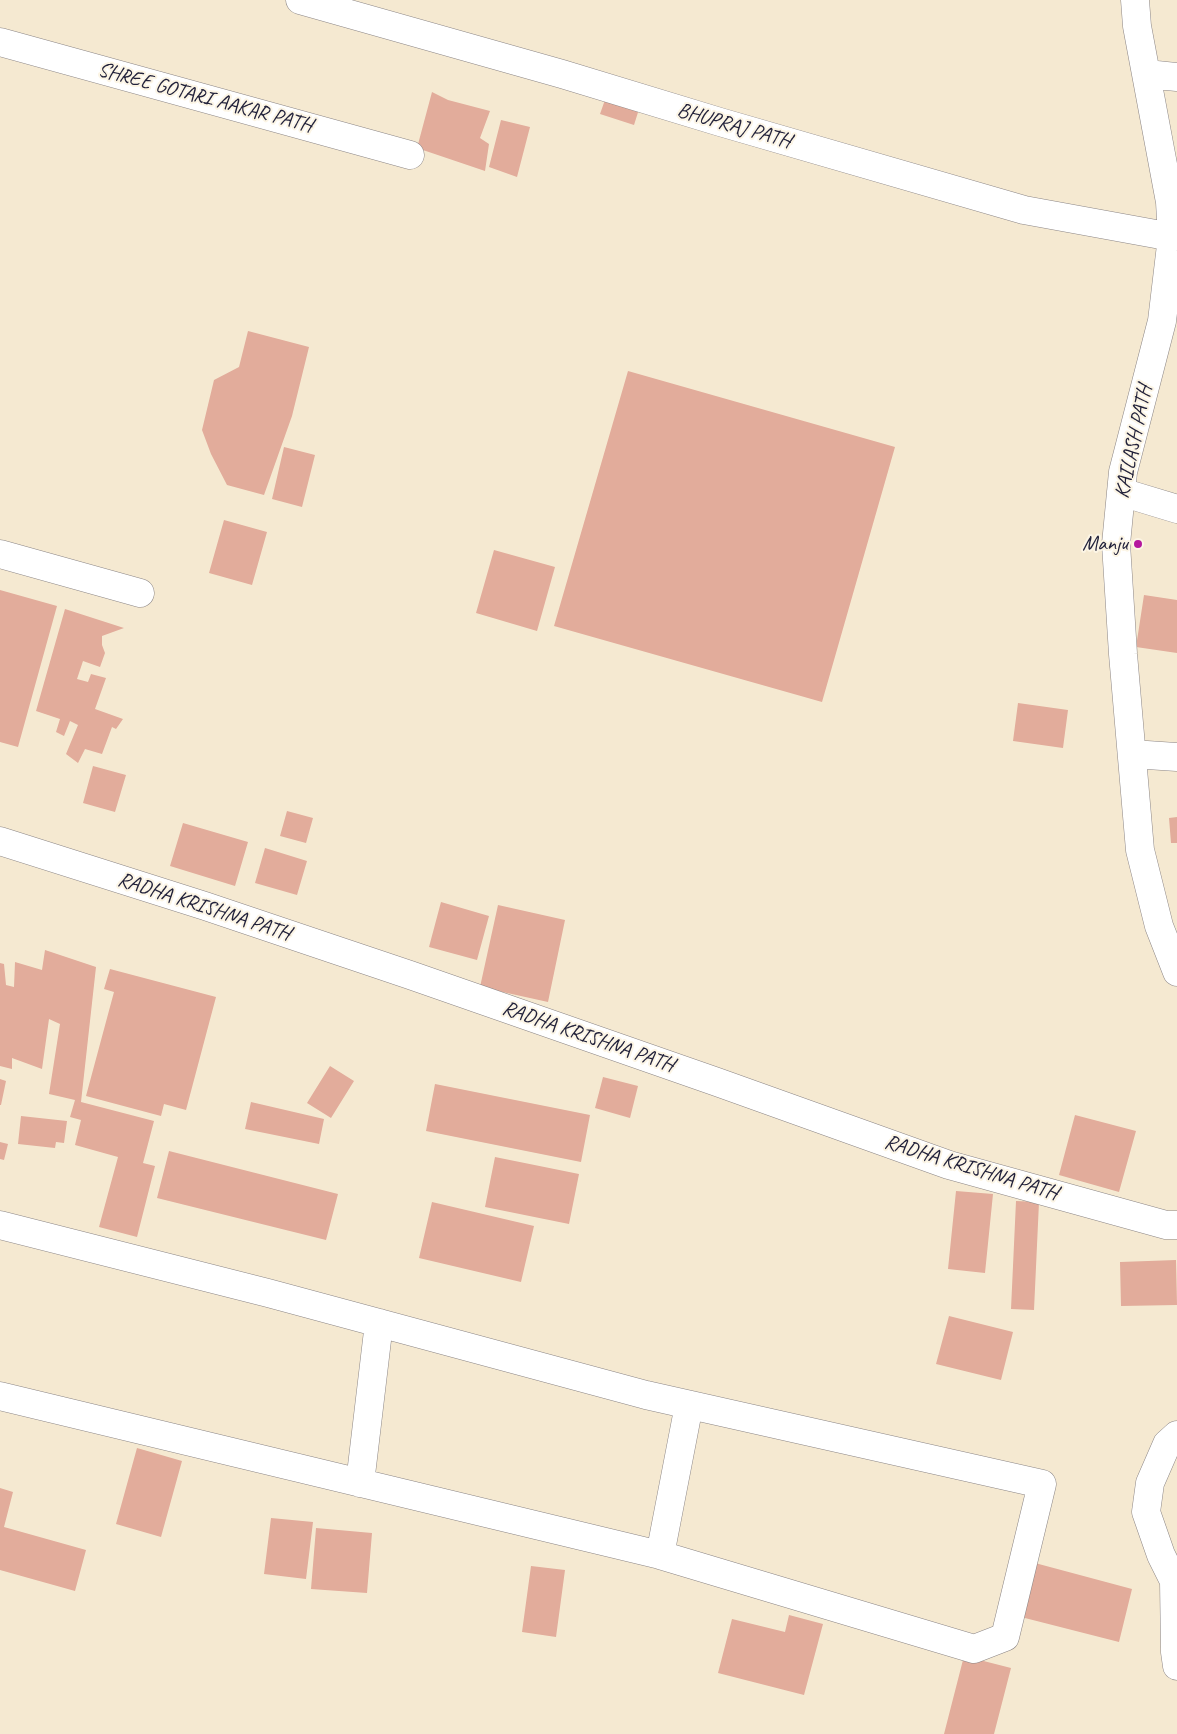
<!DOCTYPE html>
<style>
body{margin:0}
canvas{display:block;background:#f5e9d1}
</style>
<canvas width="1177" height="1734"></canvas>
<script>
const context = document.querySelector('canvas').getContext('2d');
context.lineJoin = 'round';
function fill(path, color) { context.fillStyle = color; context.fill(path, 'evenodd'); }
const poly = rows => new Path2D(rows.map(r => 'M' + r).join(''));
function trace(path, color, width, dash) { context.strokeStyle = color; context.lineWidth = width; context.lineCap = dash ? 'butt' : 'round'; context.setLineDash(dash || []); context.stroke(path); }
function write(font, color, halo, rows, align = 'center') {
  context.font = font + ' Caveat,sans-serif'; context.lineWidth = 4; context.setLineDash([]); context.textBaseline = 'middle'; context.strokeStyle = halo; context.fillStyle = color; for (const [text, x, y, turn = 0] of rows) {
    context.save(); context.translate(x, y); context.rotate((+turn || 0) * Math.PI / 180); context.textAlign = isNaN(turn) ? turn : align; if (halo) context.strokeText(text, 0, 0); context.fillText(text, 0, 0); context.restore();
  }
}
fill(poly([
 [432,92,448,100,490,111,480,138,489,144,485,171,417,148],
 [606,97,640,106,634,125,600,114],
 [501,120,530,127,517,177,489,167],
 [248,331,309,347,292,416,264,495,227,485,211,454,202,430,214,380,239,367],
 [628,371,895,447,822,702,554,626],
 [284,447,315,455,302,507,272,499],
 [224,520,267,532,252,585,209,573],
 [494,550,555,567,537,631,476,613],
 [0,590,57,606,18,747,0,742],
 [1144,595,1177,600,1177,653,1136,647],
 [65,609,124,628,102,636,102,645,105,653,100,667,83,661,77,679,88,682,91,674,106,678,95,709,123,719,116,729,112,727,102,754,85,749,78,763,66,754,78,725,70,721,64,736,56,732,60,719,36,711],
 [1018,703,1068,710,1063,748,1013,741],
 [93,766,126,775,115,812,83,803],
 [287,811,313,818,306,843,280,836],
 [1177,817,1177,843,1171,843,1169,818],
 [183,823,248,842,235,886,170,866],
 [265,848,307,861,297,895,255,883],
 [441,902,489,916,477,960,429,947],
 [498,905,565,920,548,1002,480,987],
 [45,950,96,967,81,1102,154,1121,143,1163,155,1166,137,1237,99,1227,118,1157,75,1145,81,1120,70,1117,75,1100,49,1094,60,1024,49,1019,42,1069,12,1058,12,1069,0,1066,0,963,4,964,6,985,14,987,15,962,42,970],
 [110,969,216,997,186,1110,164,1104,161,1116,86,1096,114,992,104,989],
 [330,1066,354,1081,331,1118,307,1103],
 [603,1077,638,1086,630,1118,595,1108],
 [0,1079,6,1081,1,1105,0,1105],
 [435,1084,590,1115,581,1162,426,1131],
 [251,1102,324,1119,319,1144,245,1129],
 [1075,1115,1136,1131,1119,1192,1059,1175],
 [21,1116,67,1121,64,1143,56,1142,55,1148,18,1144],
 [0,1142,8,1144,4,1160,0,1159],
 [169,1151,338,1194,326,1240,157,1198],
 [495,1157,579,1174,569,1224,485,1207],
 [956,1191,993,1194,985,1273,948,1269],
 [1016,1201,1039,1202,1034,1310,1011,1309],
 [432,1202,534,1226,521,1282,419,1258],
 [1176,1260,1177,1305,1121,1306,1120,1262],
 [949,1316,1013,1332,1001,1380,936,1364],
 [137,1448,182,1461,161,1537,116,1524],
 [0,1488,13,1492,4,1527,86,1550,75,1591,0,1570],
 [271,1518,313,1522,306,1579,264,1574],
 [316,1528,372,1533,367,1593,311,1589],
 [1035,1563,1132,1589,1119,1642,1021,1617],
 [531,1566,565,1570,556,1637,522,1632],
 [789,1615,823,1624,804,1695,718,1673,732,1619,785,1632],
 [964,1656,1011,1668,994,1734,944,1734]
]), '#e2ac9b');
const minor = poly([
 [300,0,562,74,720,122,1024,210,1172,237],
 [1135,0,1137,26,1170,202,1172,237,1162,321,1123,472,1116,544,1123,654,1140,850,1159,926,1177,972],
 [0,42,410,155],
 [1147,74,1177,77],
 [1121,492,1177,509],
 [0,554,140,593],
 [1132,754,1177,757],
 [0,841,205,906,410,975,717,1082,949,1165,1166,1225,1177,1225],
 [0,1225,268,1293,646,1395,1042,1484,1005,1637,974,1649,660,1555,0,1396],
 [1177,1435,1167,1444,1150,1483,1146,1512,1161,1555,1174,1581,1175,1652,1177,1666],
 [360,1483,379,1323],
 [660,1555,689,1405]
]);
trace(minor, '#8c8686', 29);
trace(minor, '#fff', 28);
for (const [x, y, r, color] of [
 [1138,544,5,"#b5179e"]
]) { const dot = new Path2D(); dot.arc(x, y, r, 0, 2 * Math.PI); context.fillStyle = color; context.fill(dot); trace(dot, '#fcf5e5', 2); }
write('21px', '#22223b', '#fcf5e5', [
 ["SHREE GOTARI AAKAR PATH",205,98,15],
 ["BHUPRAJ PATH",734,126,16],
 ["KAILASH PATH",1134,442,-78],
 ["RADHA KRISHNA PATH",204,907,18],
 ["RADHA KRISHNA PATH",588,1037,19],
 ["RADHA KRISHNA PATH",971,1168,17]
]);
write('21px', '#22223b', '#fcf5e5', [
 ["Manju",1128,544]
], 'right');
</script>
